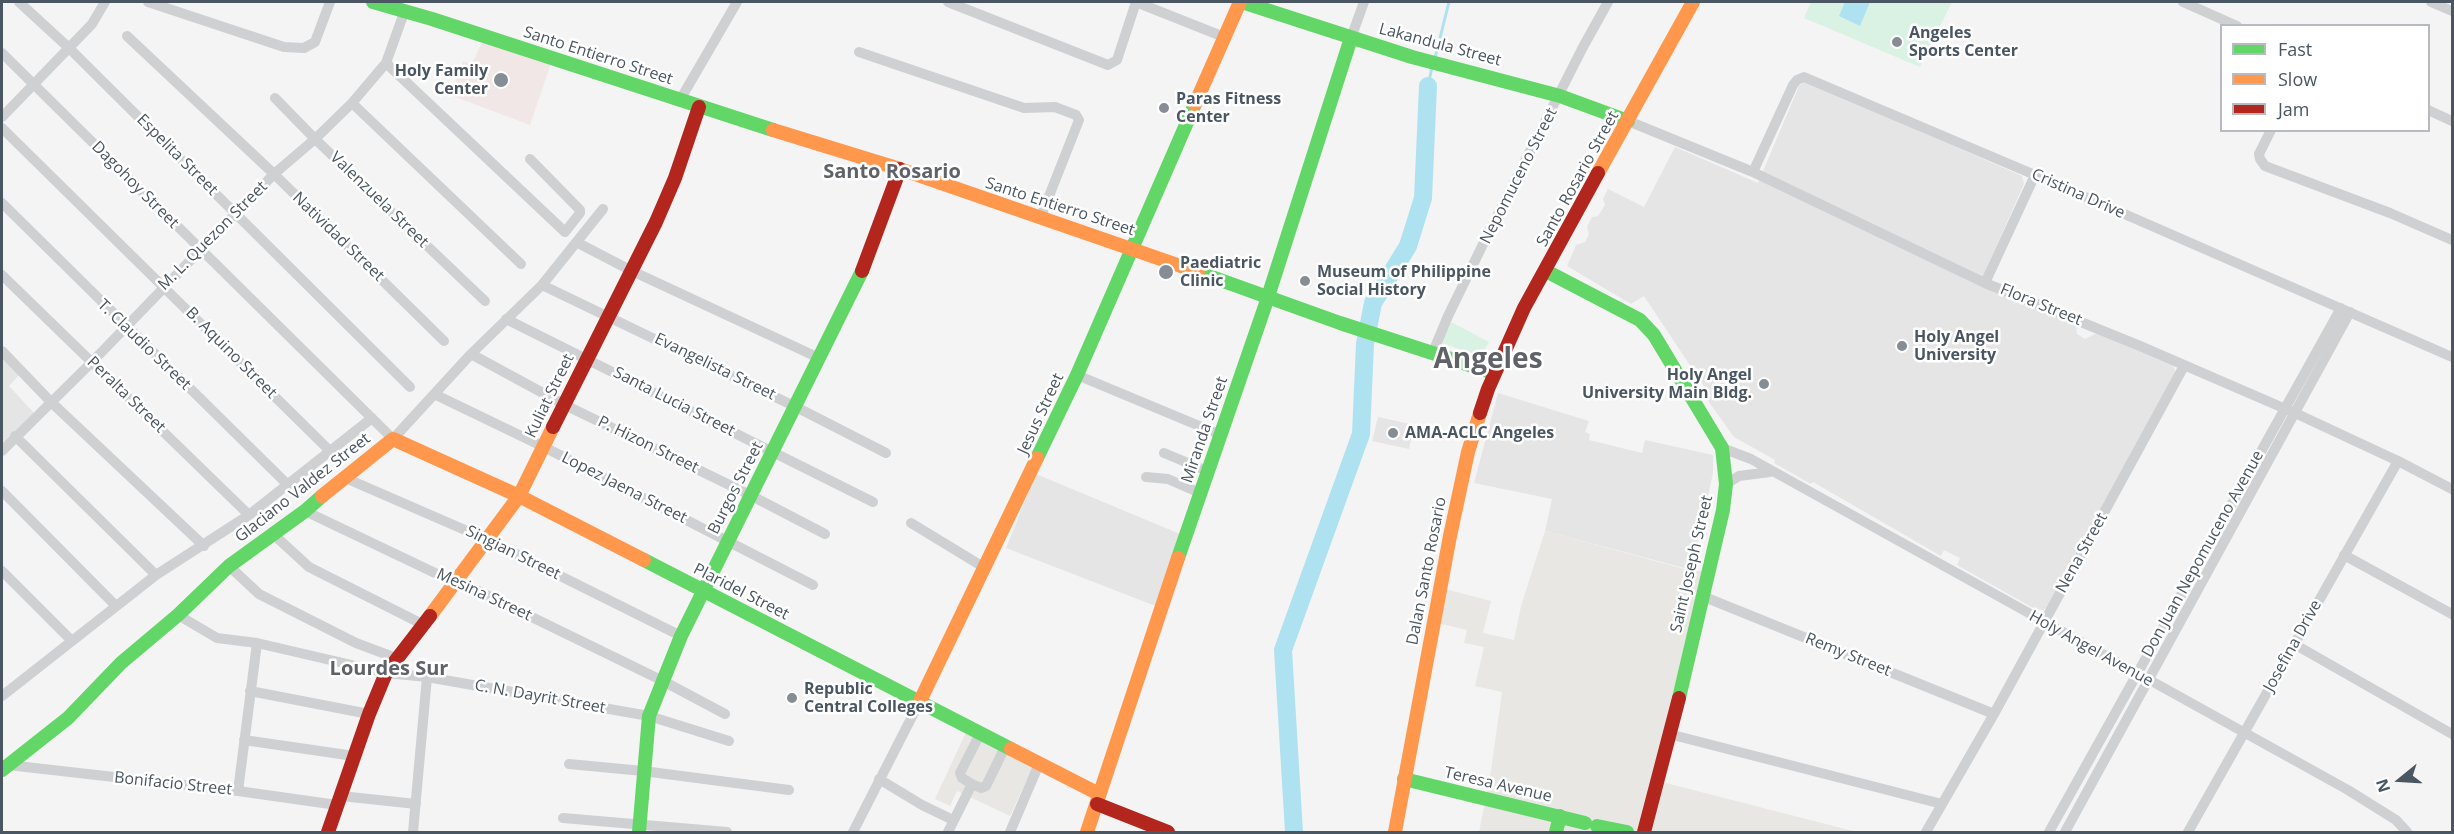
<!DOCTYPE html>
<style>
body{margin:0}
#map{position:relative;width:2454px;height:834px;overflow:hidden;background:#f4f4f4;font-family:"Open Sans",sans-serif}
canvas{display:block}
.frame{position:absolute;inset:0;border:3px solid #4a5661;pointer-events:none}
.legend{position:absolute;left:2220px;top:24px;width:210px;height:108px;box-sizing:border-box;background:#fff;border:2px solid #b7bbc0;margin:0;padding:8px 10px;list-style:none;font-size:18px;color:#4a5661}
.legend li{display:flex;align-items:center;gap:12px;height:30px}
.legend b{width:30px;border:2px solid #b7bbc0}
.north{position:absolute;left:2370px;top:750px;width:60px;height:60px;-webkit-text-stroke:4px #fff;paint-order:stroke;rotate:252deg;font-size:16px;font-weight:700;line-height:24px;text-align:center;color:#4a5661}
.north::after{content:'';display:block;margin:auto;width:21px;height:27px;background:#4a5661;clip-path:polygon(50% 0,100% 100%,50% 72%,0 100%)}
</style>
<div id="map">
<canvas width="2454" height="834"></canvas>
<div class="frame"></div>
<ul class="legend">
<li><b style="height:8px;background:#63d668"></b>Fast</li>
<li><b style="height:8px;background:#ff974d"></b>Slow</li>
<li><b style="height:8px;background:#b3261e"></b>Jam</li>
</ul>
<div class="north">N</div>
</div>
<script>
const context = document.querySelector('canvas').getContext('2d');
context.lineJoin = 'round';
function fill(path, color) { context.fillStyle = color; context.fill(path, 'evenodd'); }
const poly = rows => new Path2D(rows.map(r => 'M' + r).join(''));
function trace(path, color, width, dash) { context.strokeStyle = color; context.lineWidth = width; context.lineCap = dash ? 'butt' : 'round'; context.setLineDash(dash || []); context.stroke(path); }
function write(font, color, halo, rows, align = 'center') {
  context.font = font + ' "Open Sans",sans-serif'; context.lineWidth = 5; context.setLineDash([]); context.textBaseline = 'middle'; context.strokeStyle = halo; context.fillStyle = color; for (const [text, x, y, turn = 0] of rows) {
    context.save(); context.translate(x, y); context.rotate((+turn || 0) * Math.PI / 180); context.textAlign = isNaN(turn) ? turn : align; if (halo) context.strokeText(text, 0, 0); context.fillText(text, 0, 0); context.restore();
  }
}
fill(poly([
 [1545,531,1692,571,1705,571,1658,781,1857,832,1479,832,1490,777,1502,692,1475,686,1484,647,1464,643,1467,630,1438,623,1445,589,1491,601,1483,633,1514,640,1521,606],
 [967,730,1034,764,1010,816,957,791,950,806,935,799]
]), '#e8e7e3');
fill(poly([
 [1805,81,2022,176,2024,184,1979,285,2076,325,2077,334,2085,339,2097,333,2173,366,2175,370,2175,374,2047,608,2043,610,2035,609,1957,565,1960,558,1944,550,1941,556,1813,482,1811,484,1774,463,1775,460,1734,437,1703,394,1705,388,1644,296,1631,304,1567,266,1576,245,1585,242,1589,234,1587,227,1592,217,1598,216,1605,205,1603,199,1608,189,1644,207,1675,147,1758,183,1799,86],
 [2,357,19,375,9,386,34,413,2,446],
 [1498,393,1589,421,1585,432,1590,434,1589,440,1642,453,1645,440,1713,455,1713,473,1692,570,1545,531,1552,499,1474,483],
 [1378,417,1414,425,1409,449,1372,441],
 [1036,474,1185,536,1158,607,1006,548]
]), '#e6e5e6');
fill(poly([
 [482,42,551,63,530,125,450,95,463,61,472,64]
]), '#f1e7e6');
fill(poly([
 [1811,2,1952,2,1920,67,1804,18],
 [1451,322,1489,342,1481,356,1441,343]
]), '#d9f2e3');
fill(poly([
 [1845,2,1870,2,1860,26,1839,16]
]), '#aee2f0');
trace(poly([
 [1435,58,1449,2],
 [1428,86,1432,67]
]), '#aee2f0', 3);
trace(poly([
 [1294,832,1283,650,1361,434,1365,344,1373,303,1408,246,1423,198,1428,86]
]), '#aee2f0', 18);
trace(poly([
 [19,2,69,48,410,387],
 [148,2,284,47,304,48,315,42,330,2],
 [948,2,1108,65,1117,60,1136,2],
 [1136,2,1224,37],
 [2183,2,2237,26],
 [2431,2,2452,11],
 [127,36,274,174,444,341],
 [1351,38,1364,2],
 [859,52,1024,108,1055,107,1076,115,1079,120,1040,219],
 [2,53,393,439,471,354,542,285,603,209],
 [386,63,565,232,580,213,580,210,530,159],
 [275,98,315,139,485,301],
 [680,100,737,2],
 [352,103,521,264],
 [2428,110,2452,121],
 [2,117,92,24,105,2],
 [1628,121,1753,172,1985,283,2140,346,2295,413,2398,461,2452,489],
 [2,128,331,452],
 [2271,130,2259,154,2260,159,2265,166,2390,213,2452,240],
 [1753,172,1793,85,1797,80,1804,77,2035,175,2452,357],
 [2,203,288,485],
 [578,243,632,271,819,358],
 [2,275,249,515],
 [1985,283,2035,175],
 [542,285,796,407,886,453],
 [506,319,873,502],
 [2,351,51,402,204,546],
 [1433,352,1448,316,1486,238,1583,47,1608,2],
 [471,354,565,405,750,495,825,534],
 [1077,375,1221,435],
 [434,394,544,447,813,585],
 [15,436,156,575],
 [1722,448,1751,459,2348,790,2396,820,2407,832],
 [2,451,92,362,274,174,315,139,352,103,386,63,405,10],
 [1164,453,1207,471],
 [343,477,488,540,681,636],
 [1146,477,1168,479,1200,493],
 [1726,484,1739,476,1770,472],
 [2,491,116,606],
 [305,511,456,583,464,584,663,681,725,714],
 [911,523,985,568],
 [273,534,309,567,422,624],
 [2344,555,2452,614],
 [229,566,259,594,356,643,396,658],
 [2,571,71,640],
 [1702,596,1994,714],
 [178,615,217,638,257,643,386,673,427,677,649,716,729,741],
 [2294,644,2452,734],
 [250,691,369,714],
 [2,696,156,575,249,515,372,418],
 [980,734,960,773,962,778,972,784,981,788,986,786,1005,747],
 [1669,734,1942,804],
 [244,740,354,756],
 [569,764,643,771,789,790],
 [8,765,238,791,337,805],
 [879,779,922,805,953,820],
 [238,791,257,643],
 [341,796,416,804],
 [563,818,727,832],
 [413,832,427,677],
 [853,832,920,701],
 [948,832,972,784],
 [1010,832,1039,764],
 [1926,832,1994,714,2184,366],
 [2049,832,2341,308],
 [2065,832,2350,312],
 [2188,832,2398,461]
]), '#ced0d2', 10);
trace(poly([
 [373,2,432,19,773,130],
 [1242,2,1412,57,1560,96,1628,121],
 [1546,271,1640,320,1654,335,1722,448,1726,484,1723,510,1679,698],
 [1198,272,1340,323,1494,373],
 [1037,458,1077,375,1195,104],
 [1178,558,1265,306,1351,38],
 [644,560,1011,749],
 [2,770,68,718,121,663,178,615,229,566,305,511,322,496],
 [1404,779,1585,823],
 [1597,826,1627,832],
 [639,832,649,716,681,636,862,271],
 [1556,832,1560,816]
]), '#63d668', 14);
trace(poly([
 [1195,104,1240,2],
 [773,130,900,169,1198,272],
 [1598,173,1693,2],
 [322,496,393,439,519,496,644,560],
 [430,616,519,496,553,427],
 [920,701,1037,458],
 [1011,749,1099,794],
 [1087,832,1178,558],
 [1395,832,1450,536,1468,452,1480,413]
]), '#ff974d', 14);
trace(poly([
 [862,271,900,169],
 [1480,413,1488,389,1524,308,1598,173],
 [553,427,656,222,675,178,699,107],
 [1097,804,1168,832],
 [328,832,369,714,386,673,430,616],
 [1644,832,1679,698]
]), '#b3261e', 14);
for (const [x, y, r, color] of [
 [1897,42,6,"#868d94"],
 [501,80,8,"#868d94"],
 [1164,108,6,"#868d94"],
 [1166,272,8,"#868d94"],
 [1305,281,6,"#868d94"],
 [1902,346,6,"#868d94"],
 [1764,384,6,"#868d94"],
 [1393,433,6,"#868d94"],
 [792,698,6,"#868d94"]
]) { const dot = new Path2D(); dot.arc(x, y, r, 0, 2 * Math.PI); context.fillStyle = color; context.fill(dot); trace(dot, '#fff', 2); }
write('bold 16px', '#4a5661', '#fff', [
 ["Angeles",1909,33],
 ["Sports Center",1909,51],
 ["Holy Family",488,71,"right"],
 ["Center",488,89,"right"],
 ["Paras Fitness",1176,99],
 ["Center",1176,117],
 ["Paediatric",1180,263],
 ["Clinic",1180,281],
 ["Museum of Philippine",1317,272],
 ["Social History",1317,290],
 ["Holy Angel",1914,337],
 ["University",1914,355],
 ["Holy Angel",1752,375,"right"],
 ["University Main Bldg.",1752,393,"right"],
 ["AMA-ACLC Angeles",1405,433],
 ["Republic",804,689],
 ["Central Colleges",804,707]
], 'left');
write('16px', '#4a5661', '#fff', [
 ["Lakandula Street",1440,45,15],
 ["Santo Entierro Street",598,56,18],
 ["Espelita Street",177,155,45],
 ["Nepomuceno Street",1519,176,-63],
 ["Santo Rosario Street",1578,179,-61],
 ["Dagohoy Street",135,185,45],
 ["Cristina Drive",2078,194,24],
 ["Valenzuela Street",379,200,44],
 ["Santo Entierro Street",1060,207,18],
 ["M. L. Quezon Street",213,236,-45],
 ["Natividad Street",338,237,44],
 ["Flora Street",2041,305,22],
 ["T. Claudio Street",144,345,44],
 ["B. Aquino Street",231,353,45],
 ["Evangelista Street",715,367,26],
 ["Peralta Street",126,395,44],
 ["Kuliat Street",550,396,-64],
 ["Santa Lucia Street",674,402,27],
 ["Jesus Street",1041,414,-65],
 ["Miranda Street",1205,430,-71],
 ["P. Hizon Street",648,445,26],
 ["Glaciano Valdez Street",303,488,-38],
 ["Lopez Jaena Street",624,488,27],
 ["Burgos Street",736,488,-63],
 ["Singian Street",513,553,26],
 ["Nena Street",2082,553,-61],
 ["Don Juan Nepomuceno Avenue",2203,554,-61],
 ["Saint Joseph Street",1692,564,-77],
 ["Dalan Santo Rosario",1427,571,-79],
 ["Plaridel Street",741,592,27],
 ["Mesina Street",484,595,25],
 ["Josefina Drive",2293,646,-61],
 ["Holy Angel Avenue",2091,649,29],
 ["Remy Street",1848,655,22],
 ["C. N. Dayrit Street",540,697,10],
 ["Bonifacio Street",173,784,6],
 ["Teresa Avenue",1498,785,13]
]);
write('bold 20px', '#5f6368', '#fff', [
 ["Santo Rosario",892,172],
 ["Lourdes Sur",389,669]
]);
write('bold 28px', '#5f6368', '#fff', [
 ["Angeles",1488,360]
]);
</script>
